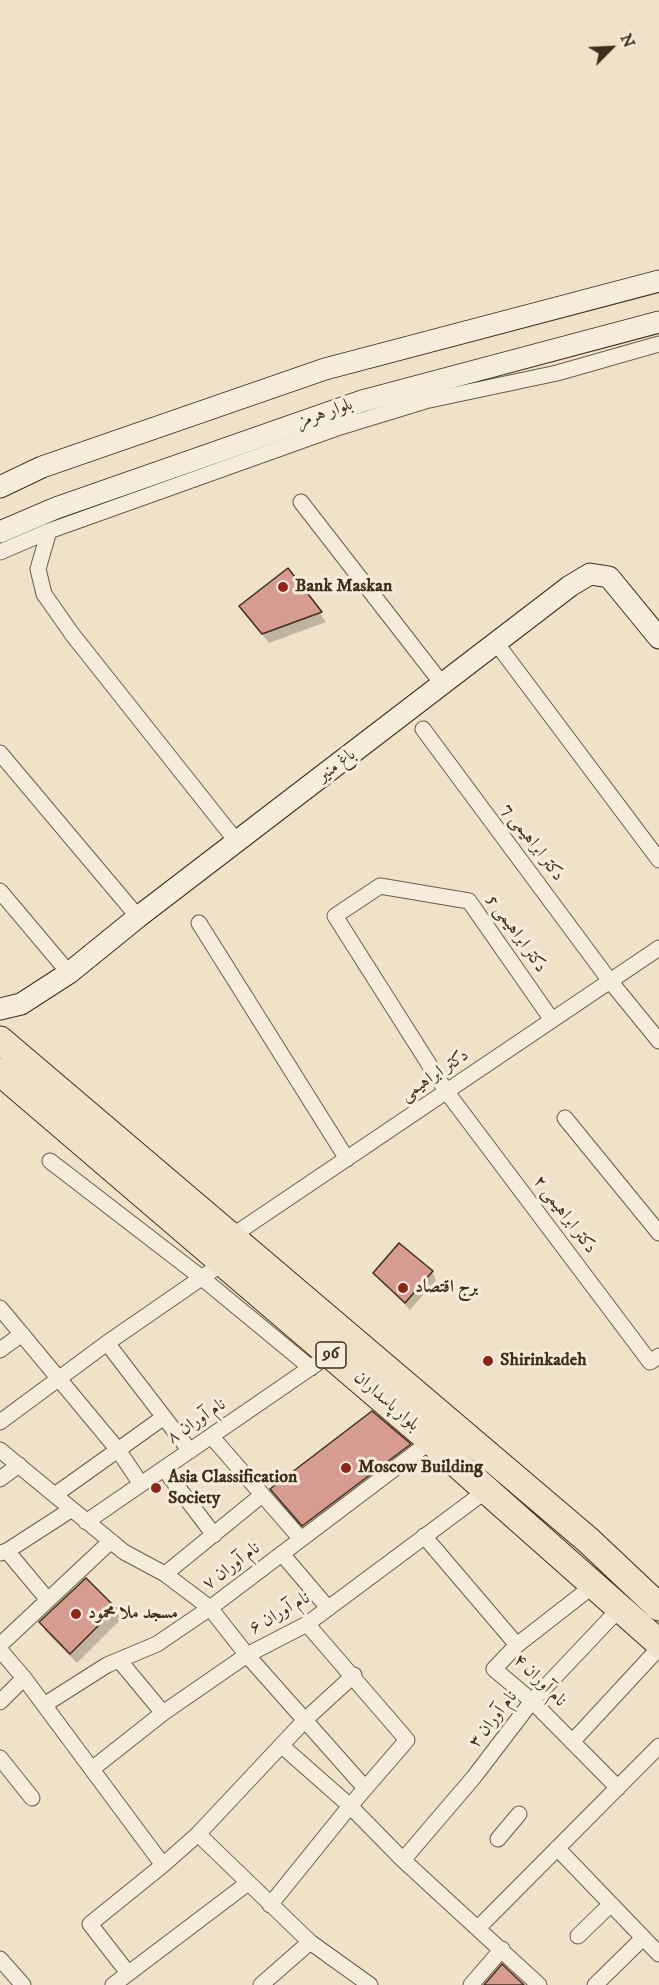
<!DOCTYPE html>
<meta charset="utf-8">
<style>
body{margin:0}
#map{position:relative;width:659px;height:1985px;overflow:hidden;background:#efe2c9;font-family:"IM FELL DW Pica",serif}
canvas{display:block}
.north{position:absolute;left:581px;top:18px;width:60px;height:60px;-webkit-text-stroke:4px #f5ecdc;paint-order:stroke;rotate:66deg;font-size:16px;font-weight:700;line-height:24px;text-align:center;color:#3f2f1a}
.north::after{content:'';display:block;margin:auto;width:21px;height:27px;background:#3f2f1a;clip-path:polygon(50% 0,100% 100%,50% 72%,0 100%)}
</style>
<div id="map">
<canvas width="659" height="1985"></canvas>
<div class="north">N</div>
</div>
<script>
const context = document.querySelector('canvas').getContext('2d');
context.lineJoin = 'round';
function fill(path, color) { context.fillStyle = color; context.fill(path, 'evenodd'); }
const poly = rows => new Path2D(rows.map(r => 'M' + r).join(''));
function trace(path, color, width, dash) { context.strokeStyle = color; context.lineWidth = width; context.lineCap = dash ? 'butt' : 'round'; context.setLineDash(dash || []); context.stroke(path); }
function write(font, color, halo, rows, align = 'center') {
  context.font = font + ' "IM FELL DW Pica",Amiri,serif'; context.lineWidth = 6; context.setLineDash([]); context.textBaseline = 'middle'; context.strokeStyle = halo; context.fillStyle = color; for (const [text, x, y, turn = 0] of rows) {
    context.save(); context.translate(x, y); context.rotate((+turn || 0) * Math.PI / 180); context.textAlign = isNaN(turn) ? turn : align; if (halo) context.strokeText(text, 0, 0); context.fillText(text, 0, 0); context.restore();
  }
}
fill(poly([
 [288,570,326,622,269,643,241,607],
 [432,1272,436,1280,410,1310,375,1273],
 [409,1445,418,1460,312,1540,281,1504,272,1489],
 [115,1609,121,1619,77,1663,46,1632,41,1622]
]), '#0003');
const building = poly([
 [288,568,322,612,262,634,239,606,288,568],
 [399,1243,433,1271,405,1303,373,1273,399,1243],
 [372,1411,411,1444,302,1526,270,1489,372,1411],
 [86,1578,116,1608,70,1654,39,1622,86,1578],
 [502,1964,520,1981,524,1985,484,1985,502,1964]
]);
fill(building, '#d69c91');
trace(building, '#3f2f1a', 1.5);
const street = poly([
 [301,502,443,685],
 [0,552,49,531],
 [497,644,659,860],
 [423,729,610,981,659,1041],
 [0,753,138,917],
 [237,842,72,634,44,594,38,569,49,531,340,427,425,401,557,373,659,344],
 [0,891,69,973],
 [199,923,347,1159],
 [552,1020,469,901,380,886,335,916,446,1091,650,1362,659,1356],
 [565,1118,659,1233],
 [50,1161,202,1278,311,1368],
 [232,1236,659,948],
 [0,1308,118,1450,141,1484],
 [107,1343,190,1451],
 [0,1350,22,1334],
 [0,1422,107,1343,223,1263],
 [211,1436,301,1539],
 [0,1450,124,1552,165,1574,210,1608,247,1655,365,1788],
 [164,1469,214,1535],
 [0,1479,19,1465],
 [56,1494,164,1417],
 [86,1522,316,1364],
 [424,1536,517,1645],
 [7,1551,48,1600],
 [0,1553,7,1551,72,1509],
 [282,1554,328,1608],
 [165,1574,262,1495],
 [594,1585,517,1645,494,1669,532,1701,618,1788],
 [0,1645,111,1541],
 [0,1650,24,1678,163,1865,90,1924,128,1973],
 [119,1660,163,1713],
 [0,1702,24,1678],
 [44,1705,107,1665,157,1644,210,1608,431,1441],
 [572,1742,659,1648],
 [282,1746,350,1806,403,1860,539,1985],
 [0,1758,32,1798],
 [92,1769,163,1713,247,1655,307,1624,487,1490],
 [198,1834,310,1942,370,1985],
 [498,1839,519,1814],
 [557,1848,659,1954],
 [403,1860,474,1777,532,1701,620,1608],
 [163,1865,198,1834,306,1719,354,1675],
 [270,1905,350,1806,407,1740,307,1624],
 [479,1927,659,1746],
 [578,1936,611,1904],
 [0,1959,23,1985],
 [113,1985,248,1883],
 [261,1985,310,1942],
 [471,1985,502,1949],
 [595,1985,643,1938]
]);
const secondary = poly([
 [0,487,42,467,325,369,659,281],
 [0,532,56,508,362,401,659,322],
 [0,1009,21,1004,69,973,138,917,570,586,590,574,609,577,659,638]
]);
const highway = poly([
 [0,1040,588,1540,659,1607],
 [0,1072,431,1441,659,1643]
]);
trace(street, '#6b5c46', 17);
trace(secondary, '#3f2f1a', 23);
trace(highway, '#3f2f1a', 29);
trace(street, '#f5ecdc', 15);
trace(secondary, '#f5ecdc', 21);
trace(highway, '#efe2c9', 27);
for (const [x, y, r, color] of [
 [283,587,6,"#8f2418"],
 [403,1288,6,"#8f2418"],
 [488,1361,6,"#8f2418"],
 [346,1468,6,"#8f2418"],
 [156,1488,6,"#8f2418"],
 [76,1614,6,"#8f2418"]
]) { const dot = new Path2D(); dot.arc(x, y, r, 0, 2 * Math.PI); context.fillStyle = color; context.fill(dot); trace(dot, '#f5ecdc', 2); }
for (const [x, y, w] of [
 [331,1355,30]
]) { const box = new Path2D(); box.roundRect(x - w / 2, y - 13, w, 26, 4.5); context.fillStyle = '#f5ecdc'; context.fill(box); trace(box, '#3f2f1a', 1.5); }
write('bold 16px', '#3f2f1a', null, [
 ["96",331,1355]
]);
write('18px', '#3f2f1a', '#f5ecdc', [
 ["بلوار هرمز",325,414,-19],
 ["باغ منیر",337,766,-37],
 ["دکتر ابراهیمی 7",532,843,53],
 ["دکتر ابراهیمی 5",516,934,55],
 ["دکتر ابراهیمی",435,1076,-34],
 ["دکتر ابراهیمی ۲",564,1215,53],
 ["بلوار پاسداران",386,1402,41],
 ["نام آوران ۸",197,1422,-34],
 ["نام آوران ۷",232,1567,-37],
 ["نام آوران ۶",280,1614,-30],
 ["نام آوران ۴",539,1681,45],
 ["نام آوران ۳",494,1720,-52]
]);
write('bold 18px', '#3f2f1a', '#f5ecdc', [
 ["Bank Maskan",295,587],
 ["برج اقتصاد",415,1288],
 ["Shirinkadeh",500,1361],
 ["Moscow Building",358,1468],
 ["Asia Classification",168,1478],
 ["Society",168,1499],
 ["مسجد ملا محمود",88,1614]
], 'left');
</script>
